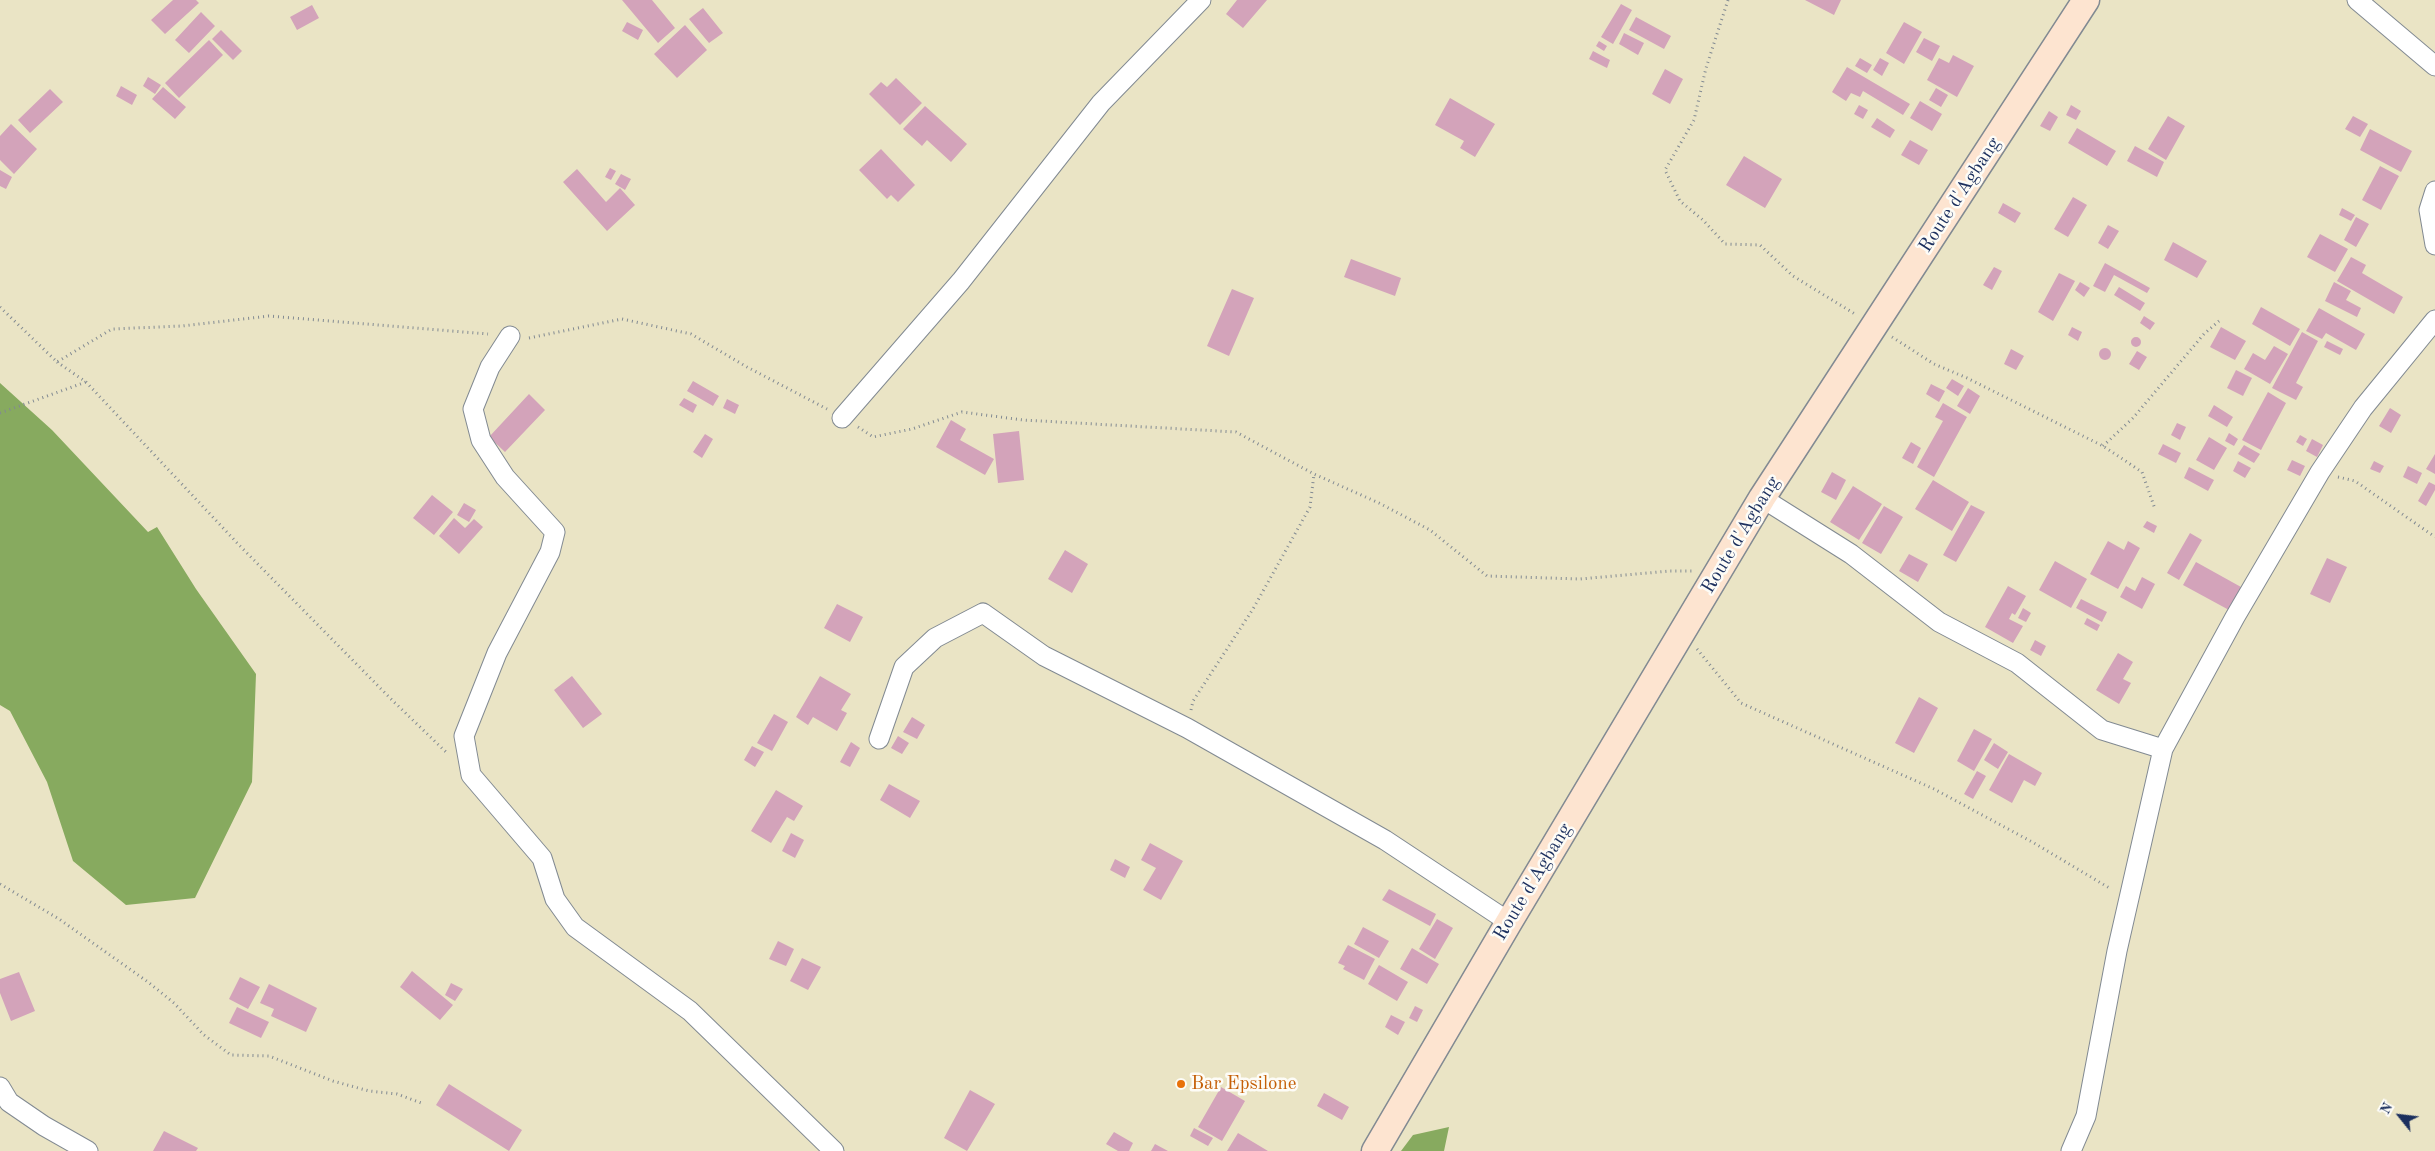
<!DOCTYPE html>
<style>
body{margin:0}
#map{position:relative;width:2435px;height:1151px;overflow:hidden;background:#eae4c5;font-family:"Old Standard TT",serif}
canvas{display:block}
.north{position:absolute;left:2375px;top:1091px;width:50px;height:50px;-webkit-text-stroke:4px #fdfcf7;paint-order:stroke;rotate:299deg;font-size:14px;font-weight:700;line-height:20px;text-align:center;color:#1b2f5e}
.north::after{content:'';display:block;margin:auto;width:18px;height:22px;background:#1b2f5e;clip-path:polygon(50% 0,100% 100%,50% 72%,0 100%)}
</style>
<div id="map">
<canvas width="2435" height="1151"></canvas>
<div class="north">N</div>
</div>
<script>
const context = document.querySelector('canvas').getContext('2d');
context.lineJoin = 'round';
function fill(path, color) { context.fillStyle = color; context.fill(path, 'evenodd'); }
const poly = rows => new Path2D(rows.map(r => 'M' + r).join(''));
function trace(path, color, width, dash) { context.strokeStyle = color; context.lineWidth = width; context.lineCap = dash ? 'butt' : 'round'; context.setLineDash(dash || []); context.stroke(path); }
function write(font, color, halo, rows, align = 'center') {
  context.font = font + ' "Old Standard TT",serif'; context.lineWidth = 5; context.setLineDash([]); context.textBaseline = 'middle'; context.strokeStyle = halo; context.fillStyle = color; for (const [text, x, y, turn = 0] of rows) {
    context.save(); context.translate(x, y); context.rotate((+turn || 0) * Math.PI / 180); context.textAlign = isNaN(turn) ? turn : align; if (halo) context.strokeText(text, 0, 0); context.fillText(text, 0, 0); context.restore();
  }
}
fill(poly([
 [0,383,52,430,148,532,157,527,196,589,256,674,252,782,195,898,126,905,73,861,47,782,10,711,0,705],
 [1449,1127,1444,1151,1401,1151,1413,1135]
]), '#87aa5f');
fill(poly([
 [173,0,196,0,199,3,165,34,151,20],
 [622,0,652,0,675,28,658,43],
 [1237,0,1267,0,1243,28,1226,14],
 [1805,0,1841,0,1834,15],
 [1621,4,1632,10,1613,44,1601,37],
 [312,5,319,18,297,30,290,17],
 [703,8,723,33,709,43,689,19],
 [201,12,215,26,189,53,175,40],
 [1636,17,1671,36,1664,49,1629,30],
 [627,22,643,30,638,40,622,31],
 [1904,22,1922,32,1904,64,1886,53],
 [685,25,707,50,677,78,654,54],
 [221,30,242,51,233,60,212,39],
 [1624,33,1644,43,1638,55,1619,44],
 [1924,38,1940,46,1932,61,1916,52],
 [209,40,223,55,179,98,165,83],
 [1599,41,1607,46,1604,51,1596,46],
 [1593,51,1610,60,1607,68,1589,59],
 [1953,55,1974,66,1957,97,1927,80,1939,58,1949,63],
 [1860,58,1872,65,1867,73,1855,66],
 [1880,58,1889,63,1882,76,1873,70],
 [1847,67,1910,104,1903,115,1863,91,1860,97,1851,93,1846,101,1832,92],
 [1665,69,1683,79,1670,104,1652,94],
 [148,77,161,85,155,94,143,86],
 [896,78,922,103,900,125,869,94,881,82,887,87],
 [121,86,137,95,132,105,116,96],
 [163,87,186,107,175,119,152,99],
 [1936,88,1948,95,1941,107,1929,100],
 [50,89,63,102,30,133,18,120],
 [1450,98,1495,124,1475,157,1460,148,1464,141,1435,125],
 [1920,101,1942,114,1932,131,1910,118],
 [1859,105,1868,110,1863,119,1854,114],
 [2071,105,2081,111,2076,120,2066,115],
 [925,106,967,144,951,162,927,140,922,146,903,129],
 [2049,111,2058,117,2050,131,2040,126],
 [2168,116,2185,126,2166,160,2148,149],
 [2353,116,2368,124,2360,137,2345,129],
 [1877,118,1895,130,1890,138,1871,127],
 [11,124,37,149,14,174,0,160,0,136],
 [2077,128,2116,151,2107,166,2068,143],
 [2370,129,2412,151,2401,172,2360,150],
 [1910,140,1928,150,1919,165,1901,155],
 [2135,146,2164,162,2157,177,2127,161],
 [881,149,915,185,898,202,891,195,887,199,859,170],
 [1744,156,1782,179,1765,208,1726,185],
 [2380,166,2399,176,2381,210,2362,200],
 [610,168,616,171,611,180,605,177],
 [577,169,606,202,620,188,635,205,607,231,563,182],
 [0,170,12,177,6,189,0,186],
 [621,174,631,179,625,190,615,184],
 [2073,197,2087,205,2068,237,2054,229],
 [2003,203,2021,213,2015,223,1998,213],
 [2342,208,2355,215,2351,221,2339,215],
 [2356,217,2369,224,2356,247,2344,240],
 [2108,225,2119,231,2108,249,2098,243],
 [2320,234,2348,249,2335,272,2307,257],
 [2173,242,2207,261,2197,278,2164,260],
 [2351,257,2366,265,2362,273,2403,297,2394,314,2337,281],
 [1351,259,1401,278,1395,296,1344,277],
 [2105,263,2150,288,2147,293,2114,275,2105,292,2093,286],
 [1994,267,2002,271,1992,290,1983,285],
 [2059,273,2075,281,2053,321,2038,312],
 [2080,282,2090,288,2084,297,2075,290],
 [2334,282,2351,291,2346,300,2361,308,2357,317,2325,301],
 [2119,287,2145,303,2140,311,2114,295],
 [1232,289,1254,298,1229,356,1207,346],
 [2261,307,2300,329,2290,346,2252,324],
 [2319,308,2365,334,2356,350,2326,333,2322,339,2306,331],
 [2144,316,2155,323,2150,330,2140,323],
 [2072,327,2082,332,2078,341,2068,335],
 [2221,327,2246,341,2235,360,2210,347],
 [2302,332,2318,341,2296,383,2303,387,2296,400,2272,388],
 '2131 342a5 5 0 1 1 10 0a5 5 0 1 1-10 0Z',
 [2327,341,2343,349,2340,355,2324,347],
 [2274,346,2288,354,2270,384,2244,369,2253,353,2265,360],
 '2099 354a6 6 0 1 1 12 0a6 6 0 1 1-12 0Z',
 [2011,349,2024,356,2016,370,2004,364],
 [2137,351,2147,357,2139,370,2129,364],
 [2236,370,2252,378,2243,396,2227,388],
 [1952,379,1964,386,1958,396,1946,388],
 [693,381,719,396,713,406,687,391],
 [1931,384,1945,391,1939,402,1926,394],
 [1968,388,1980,396,1970,414,1957,406],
 [2268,392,2286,403,2261,450,2242,440],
 [529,394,545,410,505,452,489,437],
 [684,398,697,405,693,413,679,405],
 [727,399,739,405,735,414,723,408],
 [1943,403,1967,417,1934,477,1917,467,1943,421,1935,417],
 [2214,405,2233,417,2227,427,2208,416],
 [2390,408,2401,415,2391,433,2379,426],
 [951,420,966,429,960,440,994,459,985,475,936,447],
 [2177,423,2186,427,2180,440,2171,435],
 [1019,431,1024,480,998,483,993,434],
 [2229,433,2238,439,2234,446,2225,441],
 [705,434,713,439,702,458,693,452],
 [2300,435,2307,439,2303,446,2296,442],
 [2209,437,2227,448,2214,470,2196,460],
 [2312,439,2323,445,2317,457,2306,451],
 [1911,442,1921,448,1913,464,1902,458],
 [2163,444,2181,453,2176,463,2158,454],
 [2244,445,2260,454,2254,463,2238,454],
 [2435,454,2435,474,2426,469],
 [2292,460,2305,466,2300,476,2287,470],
 [2238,461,2251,468,2245,478,2233,471],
 [2374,461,2384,466,2380,473,2370,469],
 [2408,466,2422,473,2417,484,2403,477],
 [2189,467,2214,480,2208,491,2184,478],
 [1832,472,1846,480,1836,500,1821,492],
 [1933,480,1969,502,1952,531,1915,509],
 [2429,482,2435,485,2435,490,2426,506,2418,501],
 [1853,486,1882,504,1859,540,1830,522],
 [432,495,453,512,434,535,413,518],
 [464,503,476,510,469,522,457,515],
 [1971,505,1985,512,1956,562,1943,555],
 [1884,506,1903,517,1881,554,1862,543],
 [454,518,465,528,474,519,483,527,459,554,439,536],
 [2147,521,2157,526,2154,533,2143,527],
 [2190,533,2202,540,2179,580,2167,573],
 [2108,541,2124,550,2128,541,2140,548,2118,589,2090,574],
 [1065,550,1088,564,1072,593,1048,579],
 [1909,554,1928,564,1918,582,1899,571],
 [2327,558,2347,567,2330,603,2310,594],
 [2055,561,2087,579,2071,608,2039,590],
 [2196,562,2241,587,2229,610,2183,585],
 [2142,577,2155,584,2142,609,2120,597,2126,586,2135,591],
 [2008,586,2026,596,2015,615,2012,613,2009,619,2023,626,2013,643,1985,627],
 [2081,599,2107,612,2102,622,2076,608],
 [837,604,863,617,850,642,824,628],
 [2023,608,2031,613,2026,622,2018,618],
 [2087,618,2100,625,2097,631,2084,624],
 [2035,640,2046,646,2041,656,2030,650],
 [2118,653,2133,662,2123,679,2131,683,2119,704,2096,690],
 [572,676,602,714,583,728,554,690],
 [820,676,851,694,841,710,847,713,837,731,813,717,808,725,796,717],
 [1919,697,1938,708,1914,753,1895,743],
 [774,714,788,722,772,751,757,743],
 [912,717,925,725,917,739,903,732],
 [1974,729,1992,739,1974,771,1957,761],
 [898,736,909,743,902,754,891,748],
 [851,742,860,748,850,767,840,762],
 [1994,743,2008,752,1998,769,1984,760],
 [752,746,764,752,755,767,744,760],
 [2009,754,2042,773,2035,786,2024,780,2012,803,1989,790],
 [1977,771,1986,776,1973,799,1964,794],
 [889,784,920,801,910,818,880,800],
 [776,790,803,806,794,821,787,817,771,843,751,831],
 [791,833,804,840,795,858,782,851],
 [1150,843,1183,861,1161,900,1143,890,1156,868,1141,860],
 [1115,859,1130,867,1125,878,1110,870],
 [1389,889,1436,914,1430,926,1382,900],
 [1437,919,1453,928,1435,959,1419,949],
 [1363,927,1389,941,1379,958,1354,944],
 [778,941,794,949,786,966,769,959],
 [1348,945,1375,959,1364,980,1343,969,1345,966,1338,963],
 [1412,948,1439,964,1427,984,1400,969],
 [802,958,821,967,808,990,790,981],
 [1379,965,1408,982,1397,1001,1368,984],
 [412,971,453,1005,440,1020,400,987],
 [19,972,35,1011,11,1021,0,993,0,979],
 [240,977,260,987,248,1009,229,999],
 [451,983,463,989,455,1001,445,995],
 [269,984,317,1008,306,1032,271,1016,274,1009,260,1003],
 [1415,1006,1423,1010,1417,1022,1409,1018],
 [237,1007,269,1022,261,1038,229,1023],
 [1391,1015,1405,1022,1398,1035,1385,1027],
 [449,1084,522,1130,509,1151,436,1105],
 [1221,1087,1245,1101,1222,1141,1198,1127],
 [970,1090,995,1104,967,1151,944,1138],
 [1324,1093,1349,1107,1342,1120,1317,1106],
 [1194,1128,1213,1138,1208,1146,1190,1136],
 [164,1131,198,1148,196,1151,153,1151],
 [1114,1132,1133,1143,1129,1151,1118,1151,1106,1144],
 [1238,1133,1268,1151,1227,1151],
 [1155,1144,1168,1151,1151,1151]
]), '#d3a3ba');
const street = poly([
 [2357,0,2435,66],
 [2435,191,2429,210,2435,245],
 [510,336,490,367,473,409,481,440,505,477,555,532,550,552,497,653,464,736,471,775,542,858,555,899,575,927,690,1011,834,1151],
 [842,418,961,281,1101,103,1201,0],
 [1762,498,1851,554,1939,622,2017,663,2102,730,2163,749],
 [879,739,904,667,935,638,983,613,1044,656,1187,728,1385,840,1509,922],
 [0,1087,9,1102,44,1126,88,1151],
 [2071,1151,2086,1116,2117,951,2163,749,2235,617,2320,472,2363,408,2435,320]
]);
const secondary = poly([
 [1375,1151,1509,922,1762,498,2086,0]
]);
trace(street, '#828a92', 21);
trace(secondary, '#828a92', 29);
trace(poly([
 [1728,0,1706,68,1694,120,1665,170,1680,201,1703,220,1725,244,1760,245,1793,276,1855,314],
 [0,307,57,362,112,329,182,326,269,316,488,334],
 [1892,337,1934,364,1967,378,2103,446,2142,472,2155,509],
 [529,338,622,319,691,334,747,367,827,409],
 [57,362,86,382,240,546,392,700,447,753],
 [0,413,86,382],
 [858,427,873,437,912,429,962,412,1023,420,1236,432,1314,474,1379,503,1430,530,1487,576,1580,579,1670,571,1692,571],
 [2103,446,2133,418,2204,334,2219,321],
 [2338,477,2355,481,2435,537],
 [1697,649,1741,703,1934,789,2034,843,2111,889],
 [1191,710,1193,701,1253,609,1310,507,1314,474],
 [0,884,59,919,148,982,174,1003,204,1035,231,1055,269,1056,333,1081,369,1091,397,1094,424,1104]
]), '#828a92', 3, [1, 4]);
trace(street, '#fff', 19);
trace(secondary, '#fde4d0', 26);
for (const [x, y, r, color] of [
 [1181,1084,5,"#e8710a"]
]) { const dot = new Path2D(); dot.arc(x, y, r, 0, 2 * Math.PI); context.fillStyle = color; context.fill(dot); trace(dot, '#fdfcf7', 2); }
write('19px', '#1b2f5e', '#fdfcf7', [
 ["Route d'Agbang",1960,195,-57],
 ["Route d'Agbang",1741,535,-59],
 ["Route d'Agbang",1533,882,-59]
]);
write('19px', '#c56008', '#fdfcf7', [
 ["Bar Epsilone",1191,1084]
], 'left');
</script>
